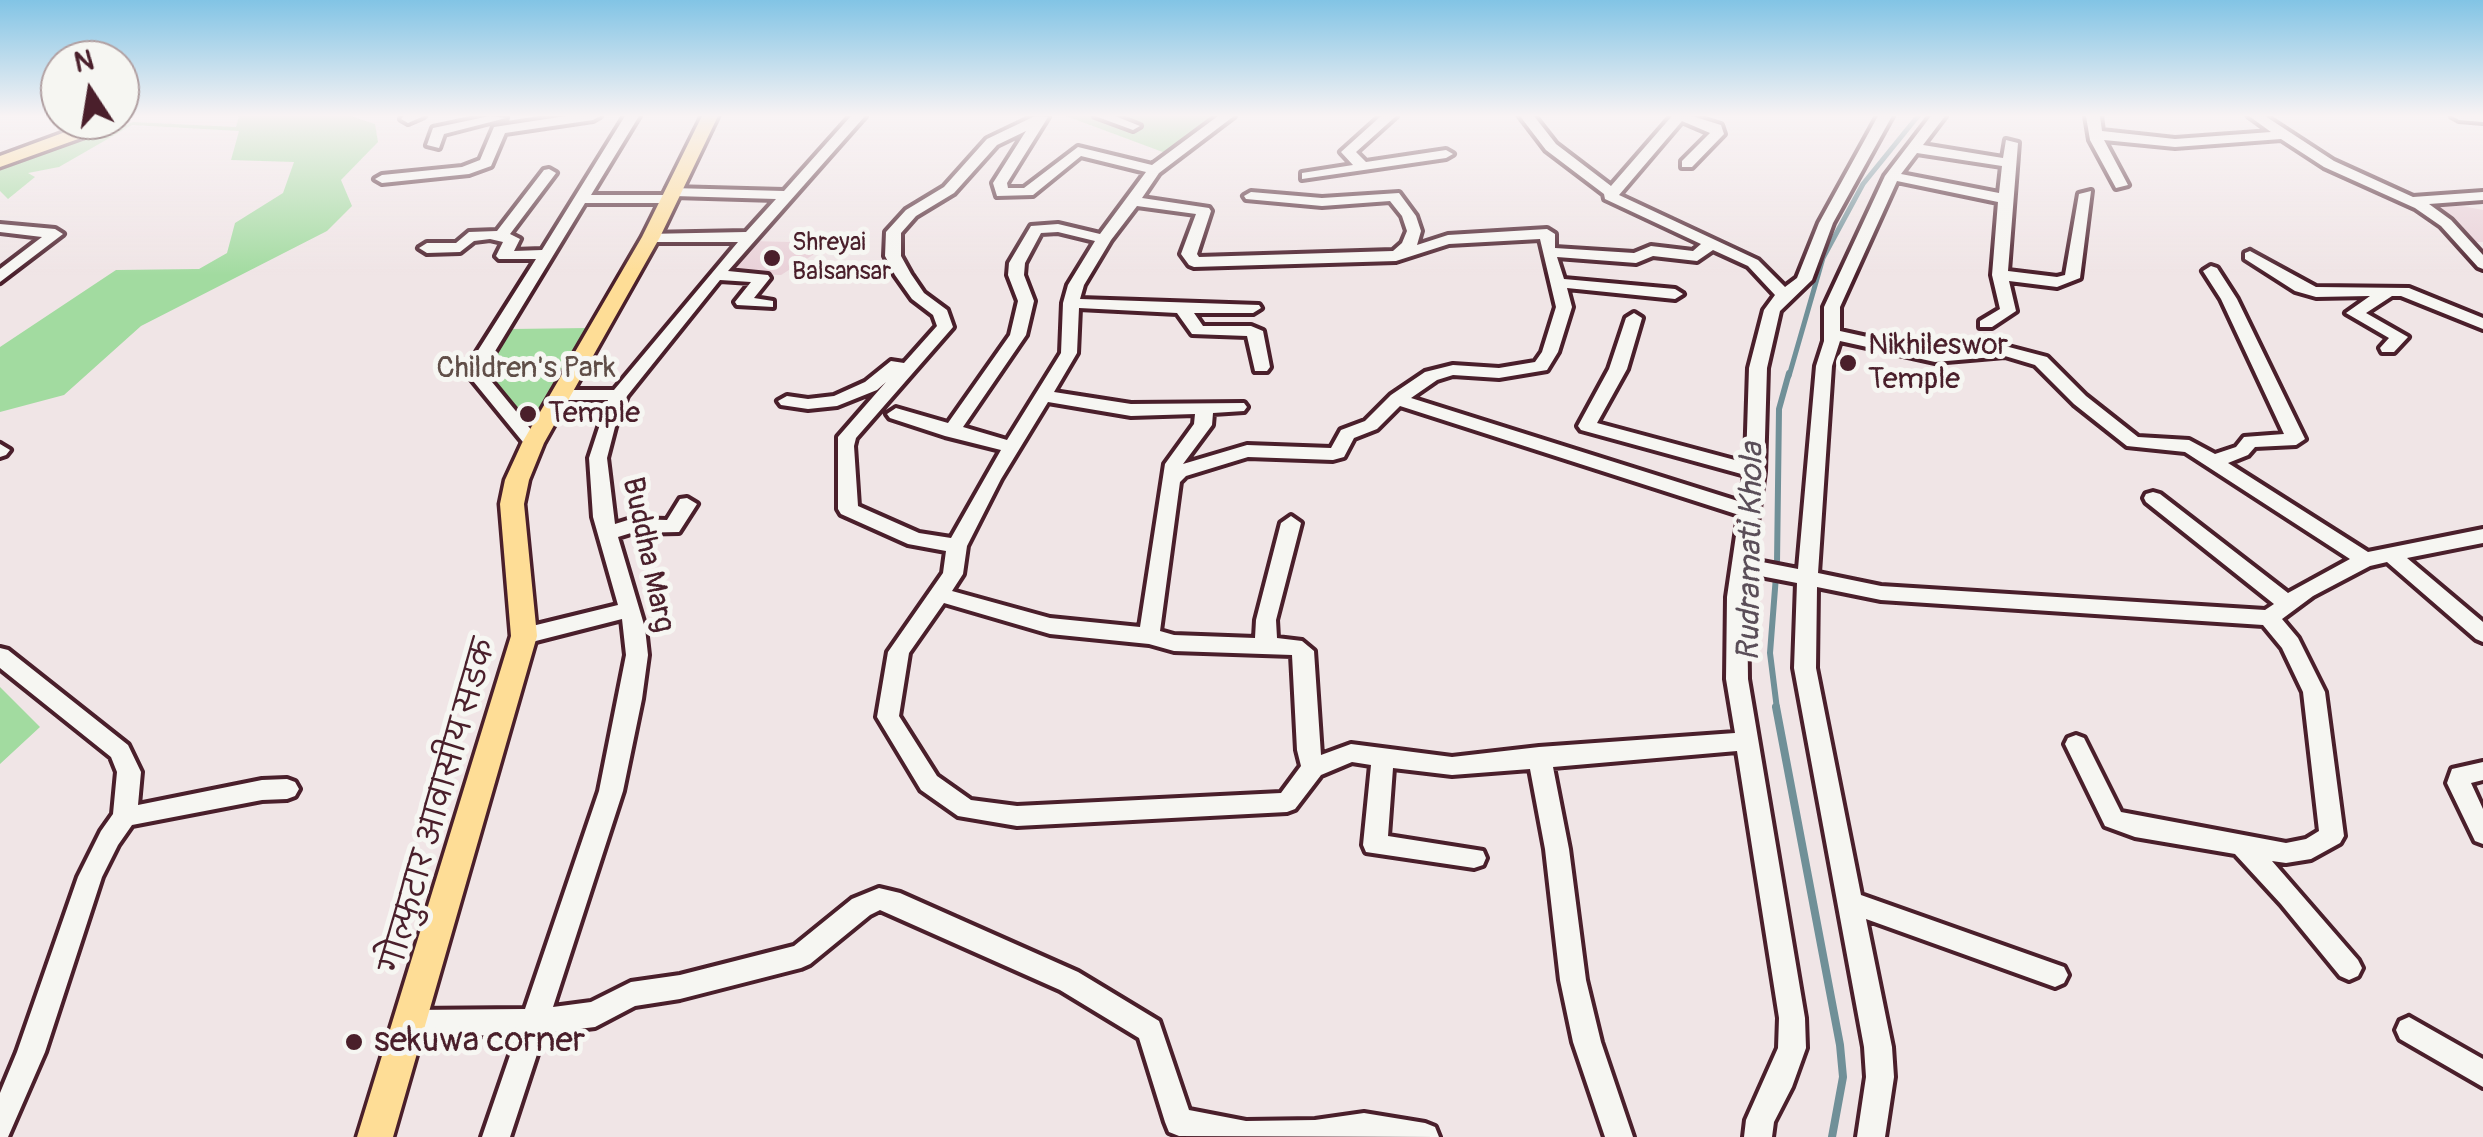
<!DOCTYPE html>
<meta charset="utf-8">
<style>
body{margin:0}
#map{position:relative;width:2483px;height:1137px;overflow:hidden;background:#f0e5e6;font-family:Pangolin,sans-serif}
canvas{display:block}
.north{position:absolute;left:40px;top:40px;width:100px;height:100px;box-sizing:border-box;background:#f6f6f2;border:2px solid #b1a0a2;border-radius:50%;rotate:348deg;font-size:28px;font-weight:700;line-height:40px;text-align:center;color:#4a1f2b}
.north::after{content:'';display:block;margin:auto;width:35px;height:45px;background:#4a1f2b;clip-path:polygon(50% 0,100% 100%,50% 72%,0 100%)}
</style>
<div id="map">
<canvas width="2483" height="1137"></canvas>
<div class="north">N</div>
</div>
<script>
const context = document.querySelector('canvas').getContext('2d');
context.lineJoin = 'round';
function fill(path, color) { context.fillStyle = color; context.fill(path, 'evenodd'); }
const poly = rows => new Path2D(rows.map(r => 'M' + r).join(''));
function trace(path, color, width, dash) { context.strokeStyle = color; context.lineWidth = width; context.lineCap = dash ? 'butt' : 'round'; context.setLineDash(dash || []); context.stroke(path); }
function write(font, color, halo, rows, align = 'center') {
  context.font = font + ' Pangolin,"Playpen Sans Deva",sans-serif'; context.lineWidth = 10; context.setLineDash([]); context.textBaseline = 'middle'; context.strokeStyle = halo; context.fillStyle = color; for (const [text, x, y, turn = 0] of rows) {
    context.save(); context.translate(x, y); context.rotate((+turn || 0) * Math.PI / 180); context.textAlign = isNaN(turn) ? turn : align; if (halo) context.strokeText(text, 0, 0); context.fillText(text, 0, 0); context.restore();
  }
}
fill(poly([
 [2462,206,2483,210,2483,242,2467,242,2426,207],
 [751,241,832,243,781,275,722,273]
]), '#e9d1d8');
fill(poly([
 [239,116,350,116,375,124,378,142,341,180,352,206,327,231,141,326,64,395,0,412,0,347,116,270,199,269,227,253,235,223,283,193,294,162,231,160,239,131,132,125,59,167,28,173,35,177,8,199,0,191,0,170,133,122,236,127],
 [1066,116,1215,116,1168,154],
 [587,328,530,428,485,379,485,373,512,329],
 [0,687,40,727,0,764]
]), '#a2dba0');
trace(poly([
 [1789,376,1823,258,1863,184,1918,116]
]), '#709098', 5);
trace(poly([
 [1777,709,1770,653,1777,563,1779,409,1789,373]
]), '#709098', 6);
trace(poly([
 [1776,707,1840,1045,1843,1077,1832,1137]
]), '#709098', 8);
const minor = poly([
 [404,116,424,116,408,123,401,119,404,116],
 [490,116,506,118,444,134,439,148,427,145,433,128,490,116],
 [566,116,600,116,593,120,505,133,491,166,469,174,382,183,375,179,382,175,462,167,480,160,494,127,566,116],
 [625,116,639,116,591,195,667,195,667,189,672,188,784,191,851,116,865,116,728,271,768,275,770,278,754,298,773,301,773,307,737,305,735,302,751,282,720,280,627,396,615,427,607,458,615,524,631,519,667,520,680,499,687,498,697,504,679,532,631,533,618,537,645,628,648,655,642,699,623,791,553,1007,591,1002,631,982,680,975,794,946,852,899,879,888,900,893,1078,972,1159,1021,1189,1110,1246,1121,1315,1120,1364,1113,1425,1123,1435,1127,1439,1137,1179,1136,1169,1132,1165,1122,1139,1038,1060,990,880,910,870,915,810,964,801,968,680,999,635,1006,595,1027,544,1033,510,1137,482,1137,517,1035,411,1036,402,1032,398,1023,402,1014,411,1010,525,1009,599,791,626,655,622,619,524,644,517,642,513,636,517,630,524,628,618,605,593,517,589,458,608,400,562,400,553,395,562,390,614,390,738,242,651,242,643,237,646,234,746,232,776,199,674,196,674,202,669,203,585,203,483,371,542,443,533,449,527,447,465,371,536,259,499,259,496,256,503,242,490,239,474,241,460,252,427,253,419,248,427,243,456,243,469,232,497,231,544,170,549,169,556,173,510,234,520,239,514,251,542,250,625,116],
 [1035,116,1048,117,1007,183,1008,188,1024,188,1078,147,1152,165,1218,116,1234,116,1159,173,1142,198,1209,208,1211,211,1197,254,1199,257,1393,251,1402,243,1407,231,1402,216,1390,201,1322,206,1246,199,1244,196,1251,192,1322,198,1399,193,1416,216,1421,231,1417,245,1448,235,1547,229,1555,234,1555,248,1634,253,1651,246,1693,251,1701,244,1605,199,1604,194,1546,150,1520,116,1534,116,1556,144,1611,186,1672,116,1692,116,1721,125,1724,134,1692,167,1682,167,1682,161,1710,133,1682,121,1619,195,1758,260,1785,287,1797,278,1819,223,1878,116,1892,116,1833,223,1812,280,1780,311,1767,368,1764,472,1752,560,1798,569,1816,366,1824,341,1824,307,1885,176,1931,116,1945,116,1923,145,2003,158,2006,140,2018,143,2008,271,2057,277,2065,275,2079,194,2091,191,2080,278,2057,287,2009,281,2016,311,1992,327,1980,327,1980,321,2000,309,1992,275,1998,202,1897,181,1840,307,1840,331,1935,352,2005,346,2047,357,2086,396,2138,437,2189,440,2215,454,2236,447,2244,437,2284,434,2221,299,2203,271,2211,266,2217,268,2237,299,2305,439,2296,445,2255,447,2248,455,2228,463,2368,552,2483,529,2483,543,2407,558,2483,622,2483,642,2476,639,2387,562,2370,566,2313,596,2282,619,2298,638,2325,692,2344,836,2340,843,2311,859,2286,863,2272,861,2358,960,2362,968,2358,976,2349,980,2340,976,2281,904,2235,854,2135,837,2105,826,2065,744,2068,738,2076,735,2084,738,2121,812,2286,843,2306,839,2319,831,2303,692,2282,648,2263,625,1881,600,1817,587,1816,668,1861,895,2064,967,2068,975,2064,983,2055,987,1866,919,1892,1047,1894,1077,1885,1137,1857,1137,1866,1077,1864,1047,1794,668,1797,583,1750,574,1747,597,1748,679,1805,1018,1806,1048,1792,1087,1774,1122,1772,1137,1744,1137,1746,1120,1778,1048,1779,1018,1737,751,1553,767,1569,849,1586,980,1601,1042,1633,1137,1605,1137,1573,1042,1560,980,1545,849,1530,769,1452,775,1393,768,1388,836,1483,851,1486,858,1483,865,1474,868,1366,852,1363,845,1371,765,1352,762,1321,775,1295,809,1287,812,1017,826,958,816,921,790,877,717,888,652,943,573,946,551,908,544,841,514,838,509,838,437,886,382,877,390,837,406,808,409,781,405,778,401,787,396,808,399,834,396,865,382,891,361,904,363,937,326,933,315,912,299,895,275,885,256,886,232,906,210,944,187,987,139,1035,116],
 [1026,131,993,183,997,196,1033,195,1081,156,1146,172,1100,234,1058,224,1031,226,1009,263,1008,275,1018,301,1010,335,948,423,896,408,887,414,890,418,945,436,1001,450,951,538,919,533,858,506,854,446,856,438,953,327,947,310,924,293,911,274,901,256,901,233,916,216,954,193,997,145,1026,131],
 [1917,153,2002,166,1999,193,1901,174,1917,153],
 [1137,206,1196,214,1181,254,1189,265,1194,267,1396,261,1449,244,1540,239,1556,307,1542,352,1535,362,1499,368,1453,365,1425,372,1391,395,1365,421,1341,430,1331,448,1247,445,1183,464,1212,425,1213,413,1244,411,1247,407,1244,403,1131,404,1054,392,1077,353,1079,308,1177,313,1192,334,1247,336,1255,371,1267,371,1270,367,1263,331,1251,326,1203,326,1194,313,1253,313,1261,308,1259,305,1080,299,1084,285,1111,240,1137,206],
 [1058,232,1095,241,1068,285,1063,303,1061,353,1007,440,963,427,1026,335,1034,301,1024,275,1025,263,1041,233,1058,232],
 [1713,250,1748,266,1775,295,1764,310,1749,368,1746,463,1597,423,1627,369,1642,318,1634,313,1626,318,1609,369,1578,426,1581,430,1745,475,1741,502,1411,398,1437,380,1453,375,1499,378,1547,370,1558,352,1572,307,1567,288,1675,299,1683,294,1675,289,1564,279,1557,257,1636,263,1653,256,1697,261,1713,250],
 [1840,341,1935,362,2005,356,2035,365,2074,404,2127,446,2185,452,2350,559,2288,593,2160,494,2153,492,2146,494,2144,498,2146,502,2274,604,2265,610,1881,586,1818,573,1832,366,1840,341],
 [1048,402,1131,416,1195,414,1194,424,1165,464,1140,627,1050,618,952,591,963,574,967,546,1001,479,1048,402],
 [1400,406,1739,515,1727,597,1726,679,1735,733,1539,747,1452,757,1351,744,1321,755,1314,651,1302,641,1277,638,1276,620,1301,523,1291,516,1281,523,1256,620,1255,638,1174,635,1160,631,1180,482,1186,476,1248,457,1333,460,1344,457,1354,438,1377,429,1400,406],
 [944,603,1050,634,1149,644,1174,651,1292,655,1297,750,1301,766,1281,793,1017,806,971,800,937,776,899,716,909,653,944,603],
 [1095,116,1115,116,1140,126,1133,130,1095,116],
 [1381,116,1396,116,1356,152,1366,162,1446,150,1453,154,1446,158,1302,179,1302,173,1353,165,1341,152,1381,116],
 [2086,116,2100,116,2102,131,2175,139,2271,132,2249,116,2265,116,2334,161,2413,197,2483,192,2483,200,2429,204,2451,220,2483,255,2483,269,2478,267,2441,226,2415,208,2324,167,2281,139,2175,147,2104,140,2128,185,2116,188,2090,140,2086,116],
 [2452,116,2483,116,2483,122,2459,120,2452,116],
 [0,224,55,229,63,234,0,282,0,269,42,237,0,232,0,224],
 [2250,251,2316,287,2409,288,2483,318,2483,329,2401,296,2392,296,2366,313,2408,337,2394,352,2382,352,2380,348,2389,338,2346,313,2370,296,2316,297,2295,291,2245,259,2245,253,2250,251],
 [0,444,10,450,6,455,0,457,0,444],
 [0,648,8,650,128,745,141,772,138,805,262,780,287,779,295,782,299,789,295,796,287,799,262,800,132,825,118,845,102,877,45,1052,8,1137,0,1137,0,1093,17,1052,78,877,101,831,113,814,117,772,111,757,0,668,0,648],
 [2483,762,2483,780,2471,783,2483,809,2483,844,2475,841,2447,783,2452,769,2483,762],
 [2409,1017,2483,1059,2483,1087,2400,1039,2396,1030,2400,1021,2409,1017]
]);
const major = poly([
 [702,116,718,116,660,237,544,443,529,480,524,504,537,636,393,1137,357,1137,511,636,500,504,505,480,522,443,642,237,702,116],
 [120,117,122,120,120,124,0,167,0,156,98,120,120,120,120,117]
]);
trace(minor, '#4a1f2b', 8);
trace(major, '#4a1f2b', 7);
fill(minor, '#f6f6f2');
fill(major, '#fedd96');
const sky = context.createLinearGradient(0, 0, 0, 275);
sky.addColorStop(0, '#82c4e5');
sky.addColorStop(0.42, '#f8f3f4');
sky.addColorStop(1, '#f8f3f400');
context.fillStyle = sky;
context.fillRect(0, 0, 2483, 275);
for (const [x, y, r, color] of [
 [772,258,10,"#4a1f2b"],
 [1848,363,10,"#4a1f2b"],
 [528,414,10,"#4a1f2b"],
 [354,1042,10,"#4a1f2b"]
]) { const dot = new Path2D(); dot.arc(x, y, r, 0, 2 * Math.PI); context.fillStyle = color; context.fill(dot); trace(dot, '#f6f6f2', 4); }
write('25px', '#4a1f2b', '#f6f6f2', [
 ["Shreyai",792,244],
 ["Balsansar",792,273]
], 'left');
write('30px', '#4a1f2b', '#f6f6f2', [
 ["Nikhileswor",1868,346],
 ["Temple",1868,380],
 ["Temple",548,414]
], 'left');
write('30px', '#604e48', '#f6f6f2', [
 ["Children's Park",526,369]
]);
write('30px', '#4a1f2b', '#f6f6f2', [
 ["Buddha Marg",647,555,78],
 ["गोल्फुटार आवासीय सडक",440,806,-74]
]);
write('italic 32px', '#5a4e58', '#f6f6f2', [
 ["Rudramati Khola",1752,552,-89]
]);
write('35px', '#4a1f2b', '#f6f6f2', [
 ["sekuwa corner",374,1042]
], 'left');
</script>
